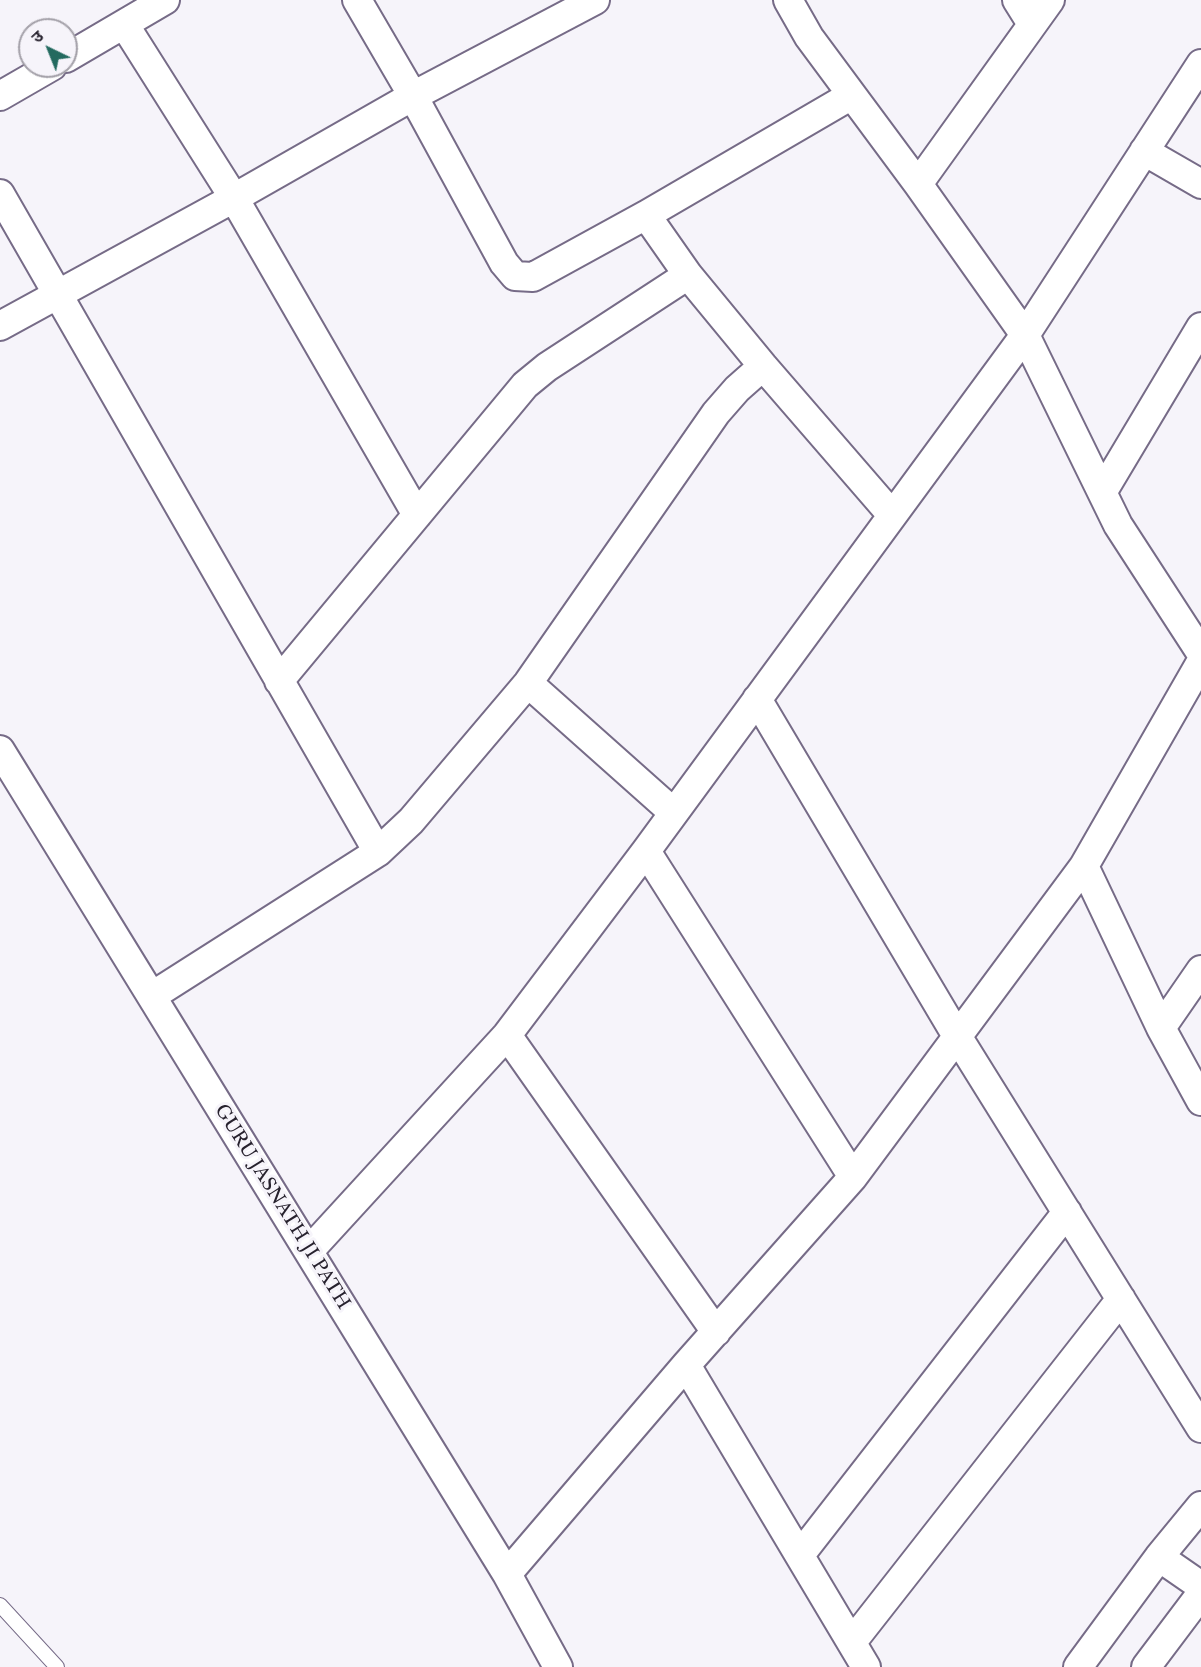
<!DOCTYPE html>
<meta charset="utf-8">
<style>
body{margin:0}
#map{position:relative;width:1201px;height:1667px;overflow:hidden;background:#f6f4fa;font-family:"Libre Baskerville","Noto Sans Devanagari",serif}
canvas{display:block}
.north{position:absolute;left:18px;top:18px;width:60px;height:60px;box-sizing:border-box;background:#f6f4fa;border:2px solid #a3a0a8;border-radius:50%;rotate:317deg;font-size:16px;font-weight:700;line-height:24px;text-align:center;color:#27222e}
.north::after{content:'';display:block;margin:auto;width:21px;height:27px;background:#236a5f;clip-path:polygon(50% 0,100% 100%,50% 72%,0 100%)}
</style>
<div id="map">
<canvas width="1201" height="1667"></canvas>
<div class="north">उ</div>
</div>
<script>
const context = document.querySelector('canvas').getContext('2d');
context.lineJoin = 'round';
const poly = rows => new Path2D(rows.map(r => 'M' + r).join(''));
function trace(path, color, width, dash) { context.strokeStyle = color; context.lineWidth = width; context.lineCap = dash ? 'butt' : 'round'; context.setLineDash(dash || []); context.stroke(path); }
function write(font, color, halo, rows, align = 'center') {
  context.font = font + ' "Libre Baskerville",serif'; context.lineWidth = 6; context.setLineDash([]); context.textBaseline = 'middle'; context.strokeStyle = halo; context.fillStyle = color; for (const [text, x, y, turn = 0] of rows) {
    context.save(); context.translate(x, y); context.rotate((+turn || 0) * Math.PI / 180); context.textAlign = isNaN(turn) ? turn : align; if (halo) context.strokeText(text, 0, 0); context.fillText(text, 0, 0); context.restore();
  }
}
const lane = poly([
 [0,1605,57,1667]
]);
const street = poly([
 [357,0,413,96,504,263,515,276,533,277,646,215,852,95],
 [788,0,809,37,918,184,1025,335,1118,525,1201,653],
 [1017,0,1032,24],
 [124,24,234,198,417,515],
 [66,58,165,0],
 [0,96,52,66],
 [1144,151,1201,184],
 [918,184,1050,0],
 [0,194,378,852],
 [646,215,688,275,763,366,892,515],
 [0,326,234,198,413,96,595,0],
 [1103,491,1201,327],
 [279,681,525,385,547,367,688,275],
 [528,683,674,813],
 [757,699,957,1036,1201,1428],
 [0,750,507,1574,558,1667],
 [646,851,853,1177],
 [1084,866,1161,1028,1201,1101],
 [152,996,378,852,411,821,528,683,716,413,737,389,763,366],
 [1161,1028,1201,970],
 [507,1035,716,1332],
 [309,1251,507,1035,646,851,1025,335,1201,64],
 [686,1365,866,1667],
 [800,1555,1067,1212],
 [1159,1557,1201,1586],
 [507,1574,686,1365,853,1177,1084,866,1201,662],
 [852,1642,1121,1299],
 [1078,1667,1159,1557,1201,1506],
 [1146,1667,1201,1594]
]);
trace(lane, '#766b87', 16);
trace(street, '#766b87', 32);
trace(lane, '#fff', 14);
trace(street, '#fff', 28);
write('18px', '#27222e', '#f6f4fa', [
 ["GURU JASNATH JI PATH",282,1207,58]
]);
</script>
